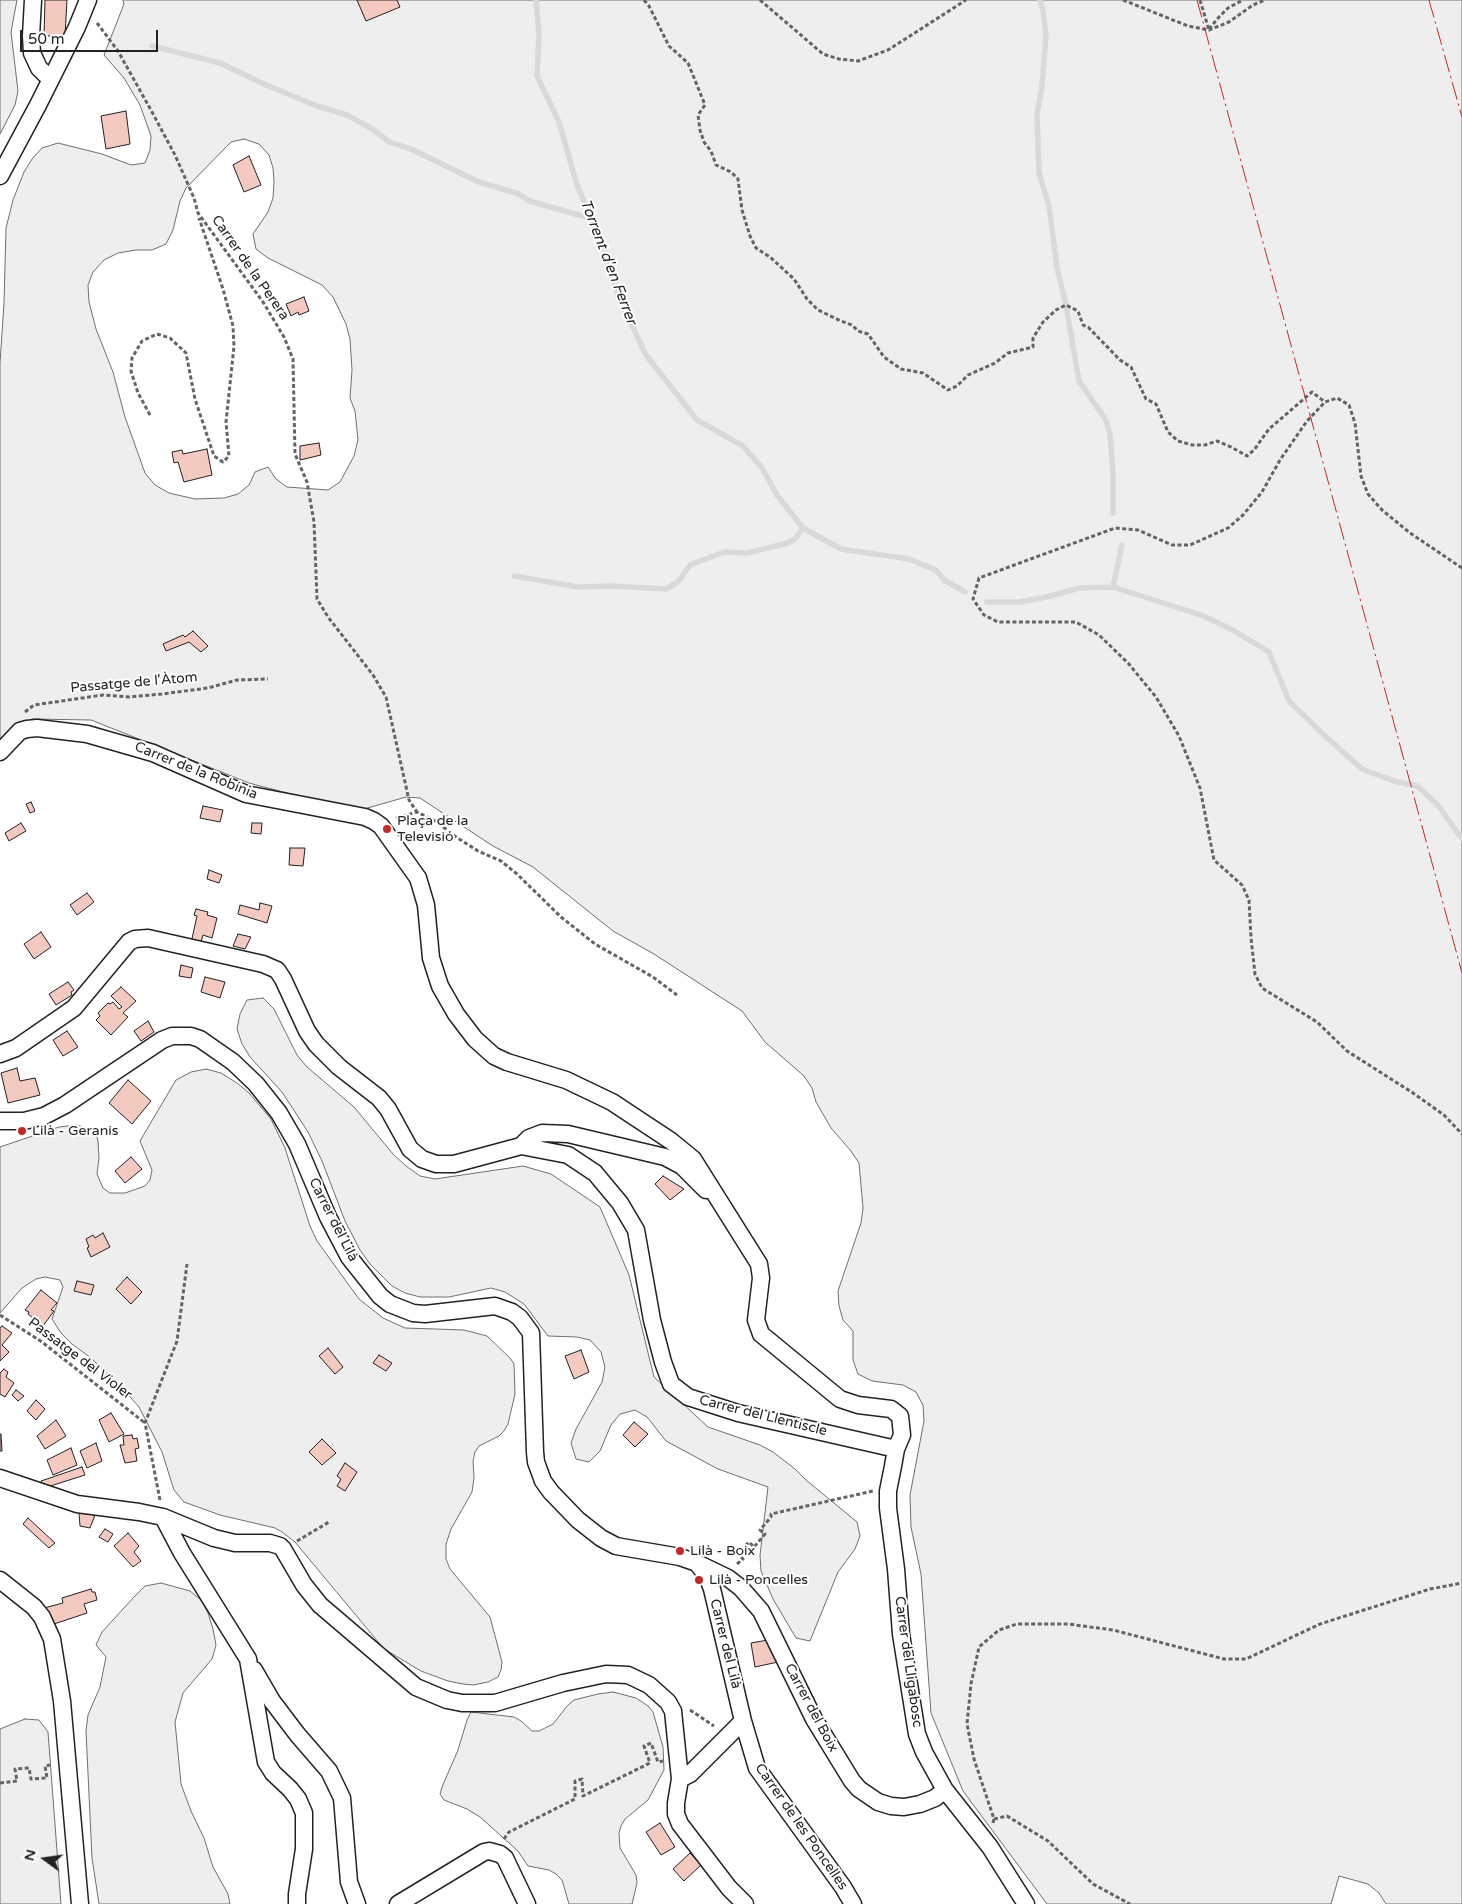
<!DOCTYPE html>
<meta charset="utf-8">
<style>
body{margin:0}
#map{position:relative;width:1462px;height:1904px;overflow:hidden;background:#fff;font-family:"Varela Round",sans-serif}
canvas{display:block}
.north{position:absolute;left:20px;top:1834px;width:50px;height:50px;-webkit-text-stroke:4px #fff;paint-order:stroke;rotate:284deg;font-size:14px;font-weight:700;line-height:20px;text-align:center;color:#222}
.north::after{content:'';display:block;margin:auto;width:18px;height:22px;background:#222;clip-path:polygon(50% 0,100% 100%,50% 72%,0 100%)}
.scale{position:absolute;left:20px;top:30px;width:138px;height:22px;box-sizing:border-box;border:2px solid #222;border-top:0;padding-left:6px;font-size:15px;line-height:18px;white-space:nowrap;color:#222;-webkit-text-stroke:4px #fff;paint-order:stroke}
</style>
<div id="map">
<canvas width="1462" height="1904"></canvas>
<div class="north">N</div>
<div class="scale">50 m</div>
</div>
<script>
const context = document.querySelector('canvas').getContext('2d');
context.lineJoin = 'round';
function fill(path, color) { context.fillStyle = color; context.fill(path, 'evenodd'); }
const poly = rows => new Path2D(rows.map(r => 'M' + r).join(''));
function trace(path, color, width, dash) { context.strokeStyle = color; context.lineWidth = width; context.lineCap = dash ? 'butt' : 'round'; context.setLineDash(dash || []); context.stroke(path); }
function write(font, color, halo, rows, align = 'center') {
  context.font = font + ' "Varela Round",sans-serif'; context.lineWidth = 4; context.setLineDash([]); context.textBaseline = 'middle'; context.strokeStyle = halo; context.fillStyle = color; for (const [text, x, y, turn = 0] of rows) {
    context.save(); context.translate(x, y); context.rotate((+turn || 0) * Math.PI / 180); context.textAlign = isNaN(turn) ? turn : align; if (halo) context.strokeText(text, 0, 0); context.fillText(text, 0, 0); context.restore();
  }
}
const green = poly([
 [0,0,17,0,11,32,18,91,15,105,0,134,0,0],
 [123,0,1462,0,1462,1904,1386,1904,1379,1893,1368,1884,1339,1876,1331,1904,1047,1904,963,1791,931,1713,921,1574,911,1527,910,1495,924,1421,923,1405,916,1392,903,1385,872,1381,858,1374,853,1360,853,1331,843,1320,839,1306,838,1291,861,1223,863,1208,859,1163,851,1151,831,1128,816,1102,812,1088,804,1076,765,1042,742,1011,654,954,613,931,533,867,493,846,420,798,406,797,364,809,336,806,249,783,91,720,32,719,0,739,0,363,4,303,6,228,13,200,24,172,32,159,42,148,58,143,102,154,131,165,145,163,150,150,151,136,140,105,124,78,104,55,124,4,123,0],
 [244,139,259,144,269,155,273,168,274,182,273,198,268,212,253,234,256,249,268,258,322,285,333,297,346,324,350,339,352,370,350,398,355,411,358,440,354,456,340,482,328,490,287,487,276,479,268,467,255,472,249,485,238,494,224,498,195,499,169,493,155,485,145,473,125,417,113,372,96,329,89,302,88,285,93,272,104,260,118,253,136,250,152,250,166,244,173,230,180,201,186,188,231,142,244,139],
 [263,998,274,1009,297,1055,307,1067,354,1107,393,1154,406,1166,420,1176,435,1179,523,1166,551,1174,600,1207,629,1275,654,1377,708,1427,760,1445,773,1452,795,1469,806,1480,857,1522,860,1536,855,1549,838,1572,810,1641,796,1638,773,1599,761,1571,760,1555,768,1487,718,1469,666,1441,647,1417,635,1410,620,1414,611,1425,600,1451,589,1462,576,1459,571,1443,576,1429,602,1382,605,1367,601,1352,590,1340,577,1337,548,1336,524,1304,505,1292,491,1288,449,1297,420,1297,405,1293,392,1286,370,1264,360,1250,345,1221,322,1161,308,1132,282,1092,250,1057,242,1044,237,1029,240,1014,247,1000,263,998],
 [206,1069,221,1073,237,1083,249,1093,271,1119,285,1148,310,1226,317,1241,359,1299,383,1318,405,1328,464,1330,487,1336,510,1358,514,1364,515,1394,508,1424,504,1431,499,1436,479,1446,475,1452,473,1461,474,1478,472,1492,451,1529,446,1544,446,1559,450,1569,490,1617,502,1662,501,1670,498,1677,488,1682,473,1685,463,1684,448,1681,421,1671,384,1649,295,1542,282,1532,275,1528,220,1515,184,1502,174,1490,162,1452,139,1407,124,1390,91,1358,72,1344,61,1333,52,1319,63,1287,60,1280,45,1277,36,1279,22,1288,0,1313,0,1147,59,1127,76,1125,91,1129,96,1134,98,1141,99,1158,97,1174,103,1188,110,1193,125,1193,145,1186,150,1180,152,1170,140,1141,176,1080,191,1072,206,1069],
 [161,1583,190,1591,201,1600,208,1613,213,1629,216,1645,212,1659,183,1693,175,1722,181,1784,191,1811,204,1838,213,1867,228,1894,230,1904,99,1904,92,1858,86,1731,88,1715,100,1687,106,1657,96,1645,102,1632,134,1597,145,1586,161,1583],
 [613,1692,636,1698,648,1706,653,1712,663,1747,664,1770,648,1800,625,1819,621,1826,619,1833,620,1848,636,1875,637,1883,632,1904,569,1904,562,1880,556,1874,549,1870,528,1866,518,1851,480,1817,467,1809,444,1800,440,1794,442,1787,458,1750,467,1720,471,1712,514,1717,521,1721,532,1731,539,1731,553,1724,568,1705,574,1700,598,1694,613,1692],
 [25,1719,39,1720,48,1732,61,1904,0,1904,0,1729,25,1719]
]);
fill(green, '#eee');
trace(green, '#6f6f6f', 1);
trace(poly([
 [536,0,539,35,537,76,559,122,577,185,605,249,618,296,646,355,697,420,743,446,762,468,777,495,803,528,841,549,909,559,936,570,944,580,965,592],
 [1040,0,1043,10,1046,36,1042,86,1037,115,1039,173,1049,206,1057,268,1066,305,1079,381,1106,420,1110,434,1113,473,1113,513],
 [152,46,220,63,266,85,317,106,347,115,374,130,389,142,411,149,479,182,519,194,529,201,593,219],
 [514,576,578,587,613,586,666,589,678,582,690,565,724,552,747,553,788,543,795,539,803,528],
 [1113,587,1122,545],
 [987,602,1020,602,1051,596,1079,588,1113,587,1201,615,1233,630,1269,652,1289,701,1324,735,1362,769,1394,781,1417,786,1437,804,1462,839]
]), '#d9d9d9', 5.5);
const building = poly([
 [45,0,67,0,65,36,44,36,45,0],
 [357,0,397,0,400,7,366,21,357,0],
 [126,111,130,144,106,149,101,116,126,111],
 [249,156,261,185,244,192,233,165,249,156],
 [304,297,309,311,299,315,298,312,291,316,286,304,304,297],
 [319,443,321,455,300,460,300,446,319,443],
 [207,449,212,475,184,482,178,462,174,463,172,452,182,450,183,454,207,449],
 [193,631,208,646,201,652,189,642,166,651,163,644,183,635,185,637,193,631],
 [31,802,35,811,30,813,26,804,31,802],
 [203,806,223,810,220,822,200,818,203,806],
 [21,823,26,831,9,841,5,833,21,823],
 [252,823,262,823,261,834,251,833,252,823],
 [290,848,305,848,303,866,289,865,290,848],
 [209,870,222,875,219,883,207,879,209,870],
 [87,893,94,902,77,915,70,905,87,893],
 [260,903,272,906,267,923,238,914,240,905,259,910,260,903],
 [196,909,208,912,207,915,217,918,212,938,203,935,201,942,191,943,197,916,194,915,196,909],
 [41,932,51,947,34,959,24,944,41,932],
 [238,934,251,937,245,949,233,946,238,934],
 [181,965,193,968,191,978,179,976,181,965],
 [205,977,225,982,220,998,201,992,205,977],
 [68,982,74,990,71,992,72,995,56,1005,49,994,68,982],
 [121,987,136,1001,123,1013,128,1017,111,1035,96,1020,100,1016,98,1013,108,1003,110,1004,113,1002,119,1009,122,1007,111,996,121,987],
 [148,1021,154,1032,141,1041,134,1031,148,1021],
 [67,1031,78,1047,63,1056,53,1040,67,1031],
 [17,1068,20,1081,35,1078,40,1095,8,1103,1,1073,17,1068],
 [128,1080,151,1101,132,1124,109,1103,128,1080],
 [131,1157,142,1169,125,1183,115,1171,131,1157],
 [663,1176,684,1189,670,1200,655,1184,663,1176],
 [103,1233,110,1247,91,1257,87,1248,89,1247,86,1239,93,1235,95,1238,103,1233],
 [127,1277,142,1292,131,1304,116,1289,127,1277],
 [77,1281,94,1285,91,1295,74,1291,77,1281],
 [41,1290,57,1303,51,1310,54,1311,43,1326,28,1314,29,1312,25,1310,41,1290],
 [2,1326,12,1333,2,1345,9,1352,0,1361,0,1328,2,1326],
 [328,1348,343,1367,335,1374,319,1356,328,1348],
 [581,1350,589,1372,574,1379,565,1356,581,1350],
 [379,1355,392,1363,386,1371,373,1363,379,1355],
 [4,1369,8,1372,6,1377,14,1383,5,1397,0,1394,0,1373,4,1369],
 [16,1390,24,1396,18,1401,12,1395,16,1390],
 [36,1400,45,1409,36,1420,27,1411,36,1400],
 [111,1413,124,1434,109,1442,99,1420,111,1413],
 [56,1420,66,1436,45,1449,37,1436,56,1420],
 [634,1422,648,1434,635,1447,623,1435,634,1422],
 [0,1434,1,1434,2,1451,0,1451,0,1434],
 [132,1435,133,1439,137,1438,139,1448,135,1449,137,1461,125,1463,120,1445,124,1445,123,1436,132,1435],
 [322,1439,336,1453,322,1465,309,1452,322,1439],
 [96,1443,102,1461,87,1468,80,1451,96,1443],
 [71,1448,77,1465,53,1475,47,1460,71,1448],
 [345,1463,357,1472,345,1491,337,1486,341,1479,337,1476,345,1463],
 [82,1467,85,1475,44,1488,41,1481,82,1467],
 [79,1513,95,1515,90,1528,80,1526,79,1513],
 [28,1518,55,1543,49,1548,23,1524,28,1518],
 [105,1529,113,1534,108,1542,99,1537,105,1529],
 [128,1533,139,1546,134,1552,141,1561,133,1567,114,1546,128,1533],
 [91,1589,92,1592,95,1592,97,1600,84,1604,87,1613,54,1624,44,1608,63,1603,62,1598,91,1589],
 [768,1640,778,1662,755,1667,751,1643,768,1640],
 [660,1823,675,1847,661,1855,646,1832,660,1823],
 [690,1853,701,1865,684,1881,673,1869,690,1853]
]);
fill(building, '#f3c9c0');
trace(building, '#222', 1);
const street = poly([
 [33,0,31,36,32,53,39,68,45,74,51,78],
 [0,176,38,105,77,27,88,0],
 [0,752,20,731,27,729,37,728,87,734,153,753,246,794,365,817,374,821,381,826,418,878,426,905,431,958,440,986,456,1014,475,1039,494,1056,507,1062,566,1080,612,1102,671,1141,693,1159,759,1264,761,1278,756,1320,761,1334,840,1399,858,1405,891,1409,900,1416,902,1435,896,1449,893,1466,888,1491,888,1508,896,1569,901,1634,917,1734,924,1752,945,1790,990,1847,1026,1904],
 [0,1054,16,1048,74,1008,129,942,135,939,148,938,263,964,277,970,283,979,307,1031,316,1044,339,1067,379,1098,388,1109,410,1149,422,1159,436,1164,454,1164,521,1146,529,1138,542,1133,568,1134,665,1157,682,1166,706,1190],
 [0,1121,24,1121,44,1116,65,1105,162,1040,172,1036,191,1036,200,1039,233,1062,256,1084,279,1113,297,1144,328,1217,349,1257,380,1296,390,1304,413,1313,425,1314,495,1306,512,1312,520,1318,531,1333,535,1452,536,1462,543,1481,551,1492,578,1520,601,1538,616,1546,680,1557,697,1563,707,1576,712,1589,743,1721,757,1768,843,1887,853,1904],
 [521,1146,568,1155,595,1173,620,1203,636,1230,652,1320,663,1362,671,1384,688,1397,738,1413,896,1449],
 [0,1478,77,1504,139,1512,163,1517,214,1538,235,1543,270,1543,280,1546,283,1549,304,1585,320,1605,416,1687,447,1700,462,1703,495,1703,563,1683,606,1674,628,1675,649,1685,668,1702,673,1711,680,1779,676,1803,676,1814,680,1824,729,1888,745,1904],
 [163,1517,182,1553,248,1659,266,1762,273,1773,290,1789,298,1799,304,1813,304,1849,297,1894,297,1904],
 [699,1564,728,1578,741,1588,761,1611,814,1719,852,1781,859,1789,878,1802,891,1806,904,1807,920,1804,935,1798,945,1790],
 [0,1580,34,1607,42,1617,52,1639,62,1701,80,1904],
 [254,1670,272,1701,297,1734,329,1771,342,1798,349,1882,357,1904],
 [680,1779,690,1774,743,1721],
 [398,1904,484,1852,489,1851,500,1854,505,1858,527,1904]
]);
trace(street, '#222', 19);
trace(poly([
 [644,0,649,6,669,46,688,63,705,105,698,115,700,130,704,142,711,151,716,165,731,172,738,179,742,210,750,236,756,248,770,257,794,279,807,299,818,310,841,321,852,325,858,331,868,334,884,357,901,369,923,373,948,390,957,386,968,375,995,363,1008,353,1033,347,1033,338,1043,322,1056,310,1066,305,1078,311,1083,325,1088,327,1120,360,1131,367,1146,399,1156,404,1168,432,1178,441,1192,445,1205,445,1217,441,1231,447,1247,456,1254,450,1269,429,1312,392,1325,402],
 [760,0,823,54,839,59,858,61,888,50,966,0],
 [1123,0,1188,26,1209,30,1229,22,1253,5,1265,0],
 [1200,0,1209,30],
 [97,23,118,51,152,112,175,155,194,198,198,213,263,302,284,337,293,359,295,454,307,482,314,522,317,599,328,617,373,675,386,697,409,800,417,812],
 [1209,29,1219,17,1228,8,1243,0],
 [150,415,138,393,131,371,132,358,142,341,157,334,170,338,186,353,195,399,214,456,223,462,229,456,226,422,234,346,233,326,223,289,199,218],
 [1462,568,1410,533,1382,510,1368,494,1361,476,1355,423,1349,405,1337,398,1325,402,1307,421,1280,460,1262,492,1243,515,1228,528,1190,545,1172,545,1138,530,1115,528,979,578,973,599,984,615,998,622,1076,622,1099,635,1128,663,1156,697,1179,736,1200,788,1214,860,1242,885,1249,900,1251,938,1255,974,1262,988,1317,1022,1347,1051,1413,1093,1444,1115,1462,1134],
 [25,712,34,705,103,695,129,697,162,694,208,688,237,680,268,679],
 [396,818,417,812,437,822,456,837,478,851,501,861,517,874,561,917,595,944,653,977,677,995],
 [0,1315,42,1342,145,1423],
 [160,1500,145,1423,177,1341,187,1264],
 [297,1541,329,1522],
 [737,1564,743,1559,738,1554,749,1542,754,1547,765,1534,760,1530,771,1517,771,1514,873,1491],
 [690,1710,714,1726],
 [0,1783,17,1781,15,1769,29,1768,31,1779,47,1778,45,1766,50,1765],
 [994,1819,1007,1816,1048,1841,1093,1884,1130,1904],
 [993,1823,994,1819,974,1759,967,1724,971,1684,979,1647,999,1630,1017,1624,1068,1624,1113,1630,1224,1659,1246,1659,1320,1624,1430,1589,1462,1583],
 [504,1839,509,1832,575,1799,575,1781,582,1779,583,1796,650,1763,644,1746,651,1743,658,1762,663,1761]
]), '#646464', 3, [4, 2.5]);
trace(street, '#fff', 16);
trace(poly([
 [1197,0,1462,973],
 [1429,0,1462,117]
]), '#c62828', 1, [18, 4, 2.5, 4]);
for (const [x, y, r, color] of [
 [387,829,5,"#c62828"],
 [22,1131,5,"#c62828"],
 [680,1551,5,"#c62828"],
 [699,1580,5,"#c62828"]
]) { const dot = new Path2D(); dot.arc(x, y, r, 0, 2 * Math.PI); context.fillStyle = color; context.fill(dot); trace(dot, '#fff', 2); }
write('14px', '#222', '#fff', [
 ["Carrer de la Perera",250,268,55],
 ["Passatge de l'Àtom",134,683,-5],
 ["Carrer de la Robínia",196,771,22],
 ["Carrer del Lilà",333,1220,63],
 ["Passatge del Violer",80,1359,37],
 ["Carrer del Llentiscle",763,1416,14],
 ["Carrer del Lilà",725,1644,76],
 ["Carrer del Lligabosc",908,1662,82],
 ["Carrer del Boix",811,1708,62],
 ["Carrer de les Poncelles",801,1827,55]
]);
write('14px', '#222', '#fff', [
 ["Plaça de la",397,821],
 ["Televisió",397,837],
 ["Lilà - Geranis",32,1131],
 ["Lilà - Boix",690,1551],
 ["Lilà - Poncelles",709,1580]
], 'left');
write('italic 15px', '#222', '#fff', [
 ["Torrent d'en Ferrer",608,262,69]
]);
</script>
